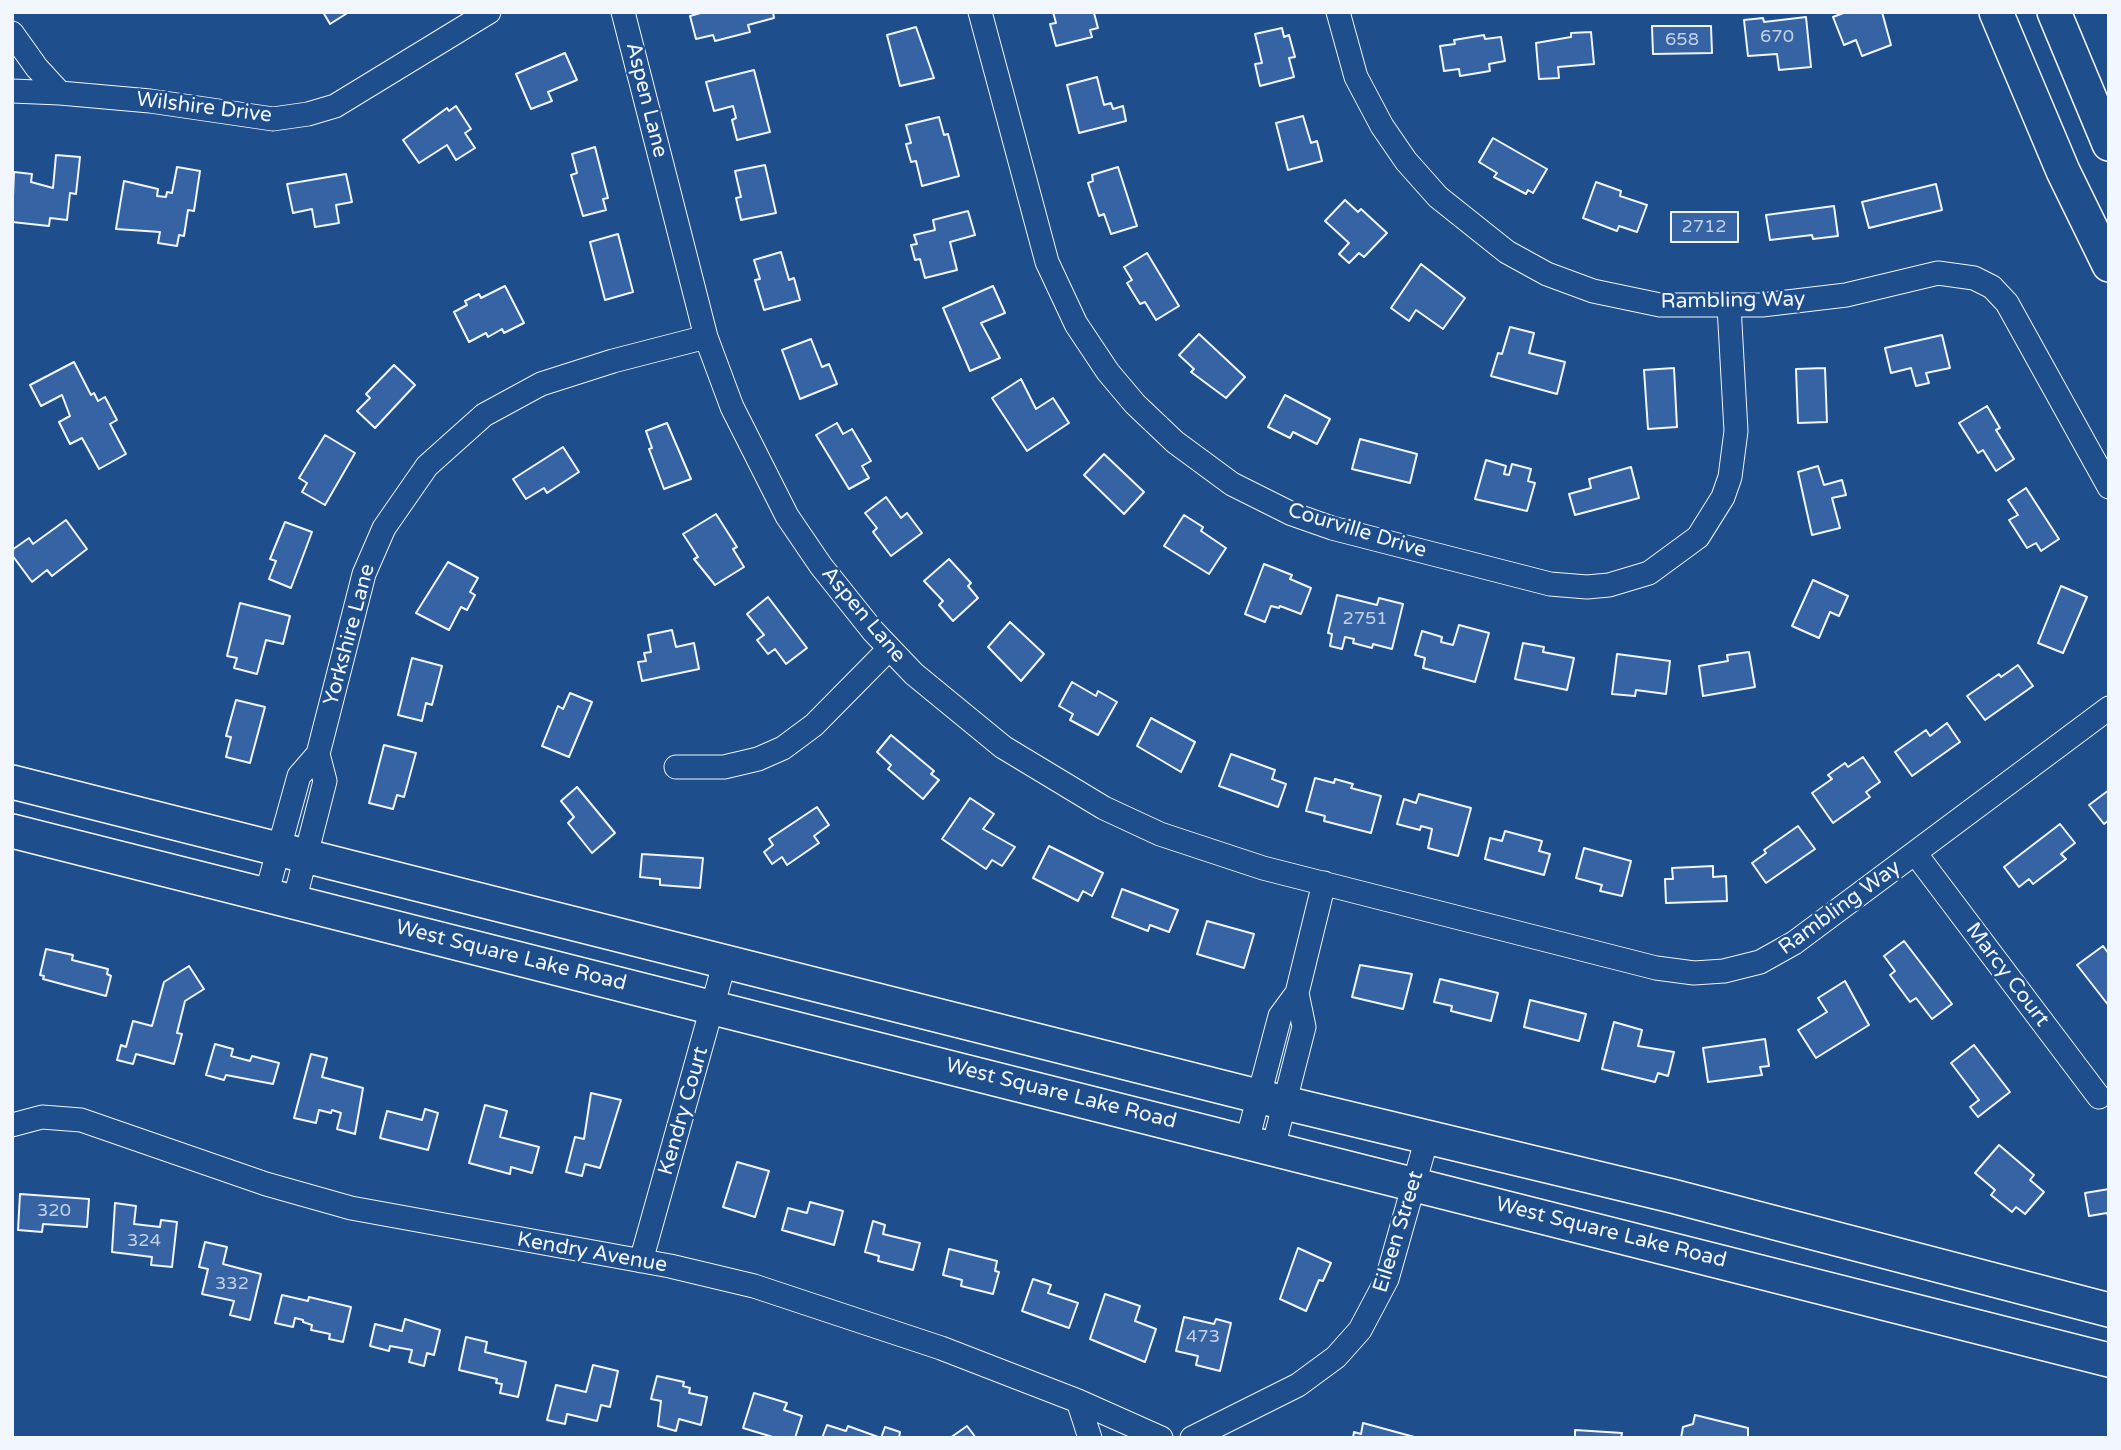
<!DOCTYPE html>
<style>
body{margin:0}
#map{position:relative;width:2121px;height:1450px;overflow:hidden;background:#1f4e8c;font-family:"Varela Round",sans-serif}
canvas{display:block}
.frame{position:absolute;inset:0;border:14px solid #f2f6ff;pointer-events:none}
</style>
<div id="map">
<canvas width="2121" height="1450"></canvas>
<div class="frame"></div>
</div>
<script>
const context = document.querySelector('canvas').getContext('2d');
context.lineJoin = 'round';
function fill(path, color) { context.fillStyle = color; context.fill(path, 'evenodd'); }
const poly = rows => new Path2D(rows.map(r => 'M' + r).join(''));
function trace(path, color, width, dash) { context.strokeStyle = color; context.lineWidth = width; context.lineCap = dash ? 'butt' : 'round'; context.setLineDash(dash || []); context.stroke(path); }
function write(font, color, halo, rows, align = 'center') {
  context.font = font + ' "Varela Round",sans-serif'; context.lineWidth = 5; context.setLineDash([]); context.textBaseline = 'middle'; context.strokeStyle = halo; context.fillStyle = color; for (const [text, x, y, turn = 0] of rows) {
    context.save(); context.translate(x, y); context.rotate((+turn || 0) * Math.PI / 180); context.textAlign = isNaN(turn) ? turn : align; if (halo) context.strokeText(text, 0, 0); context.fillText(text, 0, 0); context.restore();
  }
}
const building = poly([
 [323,12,349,12,330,24,323,12],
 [704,12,773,12,774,18,748,25,750,32,715,41,713,35,696,39,690,16,704,12],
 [1053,12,1094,13,1098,28,1090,30,1092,37,1056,46,1050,24,1056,23,1053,12],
 [1846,12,1882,12,1891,45,1862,56,1856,40,1844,45,1833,17,1846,12],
 [1806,17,1811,67,1779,70,1777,54,1748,56,1744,20,1763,18,1764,22,1806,17],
 [1652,26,1711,26,1712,53,1653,54,1652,26],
 [916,27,934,78,900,86,887,35,916,27],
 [1282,28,1284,37,1289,35,1295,57,1289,58,1294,77,1260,86,1255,64,1262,63,1255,34,1282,28],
 [1591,32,1594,64,1558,67,1559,78,1539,79,1536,43,1571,37,1571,33,1591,32],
 [1484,35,1485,39,1501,37,1505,61,1489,64,1490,71,1460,76,1459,69,1444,71,1440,46,1455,44,1454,40,1484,35],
 [565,53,577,80,548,92,552,101,531,109,516,74,565,53],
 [754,70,770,132,737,140,732,120,736,118,733,106,714,111,706,82,754,70],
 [1097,77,1104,105,1111,103,1113,109,1123,106,1126,121,1079,133,1067,85,1097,77],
 [456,106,471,129,465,133,475,148,456,160,447,145,419,163,403,140,447,108,449,111,456,106],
 [1303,116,1311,143,1317,141,1322,161,1288,170,1276,123,1303,116],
 [939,117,944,135,948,134,959,176,922,186,916,161,911,162,906,144,911,143,906,125,939,117],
 [1493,138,1547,169,1533,193,1528,190,1526,194,1494,177,1497,173,1479,162,1493,138],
 [595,147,608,198,603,199,606,210,583,216,571,175,577,173,572,154,595,147],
 [56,155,80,157,76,194,70,193,67,220,50,218,49,226,12,222,14,172,32,174,31,182,53,188,56,155],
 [765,165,776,213,741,220,736,198,741,197,735,171,765,165],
 [177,167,200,171,194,211,188,210,184,236,179,235,177,246,158,243,160,232,116,229,124,181,158,189,157,196,166,197,167,192,172,193,177,167],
 [1118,167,1137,226,1111,234,1104,214,1099,216,1088,183,1093,181,1092,175,1118,167],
 [346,174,352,202,336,205,339,223,315,227,312,209,293,213,287,184,346,174],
 [1596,182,1621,191,1620,196,1647,205,1637,232,1619,226,1617,231,1583,218,1596,182],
 [1936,184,1942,210,1869,228,1862,202,1936,184],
 [1345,200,1358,212,1361,209,1387,233,1364,257,1359,253,1349,263,1339,254,1349,243,1325,221,1345,200],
 [1834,206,1838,236,1813,239,1812,235,1770,240,1766,215,1834,206],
 [968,211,975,235,950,242,957,270,925,278,920,259,915,260,911,245,917,244,914,235,935,230,933,220,968,211],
 [1671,212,1738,212,1738,242,1671,242,1671,212],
 [618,234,633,292,605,300,590,242,618,234],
 [781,252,789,280,794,278,800,300,764,310,755,280,760,279,754,260,781,252],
 [1147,253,1179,306,1156,320,1145,302,1140,304,1127,283,1132,280,1124,267,1147,253],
 [1421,264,1465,298,1443,329,1416,310,1409,321,1391,308,1421,264],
 [505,286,524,323,504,333,502,329,488,337,486,333,469,342,454,312,467,305,465,301,479,294,481,298,505,286],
 [993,286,1005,313,981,323,1000,358,970,371,943,308,993,286],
 [1510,327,1534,333,1529,353,1565,362,1557,394,1491,376,1498,353,1502,354,1510,327],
 [1199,334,1245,377,1226,398,1191,372,1194,369,1179,355,1199,334],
 [1942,335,1950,368,1926,373,1929,383,1916,386,1911,368,1891,373,1885,348,1942,335],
 [811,339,822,367,829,364,837,384,800,399,782,350,811,339],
 [74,362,91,395,94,393,98,401,105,397,117,420,110,424,126,454,99,469,82,438,70,444,59,422,70,416,62,395,41,406,30,385,74,362],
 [394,365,415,385,375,428,357,411,370,398,366,394,394,365],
 [1674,368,1677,427,1648,429,1644,370,1674,368],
 [1825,368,1827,422,1798,423,1796,369,1825,368],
 [1021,379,1036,409,1053,398,1069,423,1027,451,992,398,1021,379],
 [1285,395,1330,419,1317,444,1293,432,1290,438,1268,427,1285,395],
 [1987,406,2000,428,1996,430,2014,459,1996,471,1983,450,1978,453,1959,423,1987,406],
 [667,423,691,479,664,489,649,449,652,448,646,431,667,423],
 [837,423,843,434,852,429,871,461,862,466,869,478,849,489,816,435,837,423],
 [325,435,355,453,325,505,302,492,307,483,299,478,325,435],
 [1360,439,1417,454,1410,483,1352,469,1360,439],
 [563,447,579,472,547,493,544,488,526,499,513,479,563,447],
 [1104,454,1144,492,1124,514,1084,475,1104,454],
 [1486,460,1506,466,1504,474,1509,475,1512,464,1531,469,1528,481,1535,483,1527,511,1475,499,1486,460],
 [1818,466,1824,485,1842,480,1846,495,1832,498,1840,528,1812,535,1798,472,1818,466],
 [1631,467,1639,498,1575,515,1569,494,1591,488,1589,479,1631,467],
 [2026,488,2059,539,2041,551,2036,543,2027,548,2009,520,2018,515,2008,500,2026,488],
 [886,497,901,518,907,513,922,533,891,556,873,532,877,528,865,513,886,497],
 [716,514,737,547,733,549,744,567,715,585,694,559,698,557,683,534,716,514],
 [1184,515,1203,527,1201,531,1226,548,1209,574,1164,546,1184,515],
 [66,520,87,549,52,576,47,570,32,582,12,555,12,550,29,538,33,544,66,520],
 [285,522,312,532,291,588,269,579,276,561,270,559,285,522],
 [949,559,971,583,968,586,978,598,953,621,939,605,943,601,924,581,949,559],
 [448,562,478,578,470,592,475,595,467,610,461,607,449,630,416,613,448,562],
 [1264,564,1292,575,1290,579,1311,588,1301,614,1280,606,1279,608,1271,606,1265,622,1245,614,1264,564],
 [1813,580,1848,596,1839,616,1830,612,1819,638,1792,626,1813,580],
 [2061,586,2087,597,2063,653,2038,643,2061,586],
 [1337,595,1377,605,1379,598,1403,604,1392,649,1373,644,1372,648,1353,643,1354,639,1345,637,1342,649,1330,646,1332,634,1328,633,1337,595],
 [768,597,807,648,786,664,775,649,768,654,757,640,764,635,747,614,768,597],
 [240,603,290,616,283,644,266,640,257,674,234,668,237,658,227,656,240,603],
 [1010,622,1044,654,1021,681,988,647,1010,622],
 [1459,625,1489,633,1475,682,1423,668,1425,658,1415,655,1422,631,1442,637,1441,642,1453,645,1459,625],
 [672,630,676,647,694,643,699,669,642,681,638,662,646,661,644,653,651,652,648,635,672,630],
 [1523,643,1544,647,1543,652,1574,658,1567,690,1515,679,1523,643],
 [1749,652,1755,687,1703,696,1699,666,1728,661,1727,655,1749,652],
 [1617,654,1670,661,1666,694,1636,690,1635,696,1612,694,1617,654],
 [412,658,442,666,432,705,426,703,422,721,398,715,412,658],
 [2018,665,2033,686,1985,720,1967,696,1999,674,2001,677,2018,665],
 [1072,682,1096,696,1098,691,1117,702,1098,735,1070,720,1073,714,1059,706,1072,682],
 [570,693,592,702,569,757,542,746,558,706,563,709,570,693],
 [236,700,265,707,250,763,226,757,231,737,226,736,236,700],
 [1151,718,1195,742,1181,772,1137,746,1151,718],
 [1947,723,1960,742,1912,776,1895,752,1926,730,1930,736,1947,723],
 [891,735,934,771,931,774,939,780,923,799,888,769,891,765,877,752,891,735],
 [384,745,416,753,404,797,397,795,393,809,369,803,384,745],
 [1231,754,1275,770,1272,779,1286,784,1278,807,1219,786,1231,754],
 [1863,757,1880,782,1866,792,1870,797,1833,823,1812,793,1832,779,1828,775,1845,763,1848,767,1863,757],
 [1315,778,1334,783,1335,779,1353,784,1351,788,1381,796,1371,833,1324,821,1325,816,1306,811,1315,778],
 [577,787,615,833,592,853,568,823,574,817,561,801,577,787],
 [2109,790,2109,820,2104,824,2089,805,2109,790],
 [1419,794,1471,808,1458,856,1428,848,1432,829,1421,826,1420,830,1397,824,1404,799,1416,803,1419,794],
 [970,798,994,814,983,829,1015,847,1002,866,992,860,986,869,942,839,970,798],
 [817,807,829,825,814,836,819,843,787,865,782,857,772,864,764,852,773,845,769,839,817,807],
 [2060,824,2075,843,2061,854,2066,859,2033,884,2029,879,2019,887,2004,867,2060,824],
 [1798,826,1815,849,1766,883,1752,863,1766,853,1764,850,1798,826],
 [1505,831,1542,841,1539,851,1550,854,1544,875,1485,859,1490,838,1502,841,1505,831],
 [1049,846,1103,873,1092,896,1083,891,1078,901,1033,878,1049,846],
 [1584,848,1631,861,1622,896,1600,891,1602,885,1576,878,1584,848],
 [642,854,703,858,700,888,660,885,660,879,640,877,642,854],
 [1713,866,1713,877,1726,876,1727,901,1666,903,1665,879,1673,879,1672,868,1713,866],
 [1122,889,1178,910,1169,932,1150,925,1148,931,1112,917,1122,889],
 [1207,921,1254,934,1244,968,1197,954,1207,921],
 [1904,941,1952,1004,1932,1019,1916,998,1910,1002,1890,975,1895,971,1884,956,1904,941],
 [2103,946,2109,954,2109,1006,2077,965,2103,946],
 [46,949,73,955,72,960,108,969,107,974,111,976,106,996,43,979,44,976,40,975,46,949],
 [1360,965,1412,974,1403,1009,1352,997,1360,965],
 [189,966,204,989,185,1001,177,1033,182,1034,174,1064,136,1054,133,1064,117,1060,121,1045,126,1047,133,1021,152,1026,164,982,189,966],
 [1440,979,1498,993,1491,1021,1451,1011,1452,1006,1434,1002,1440,979],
 [1845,981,1869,1025,1816,1058,1798,1030,1827,1012,1818,998,1845,981],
 [1530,1000,1586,1014,1579,1041,1524,1027,1530,1000],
 [1614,1022,1642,1030,1638,1046,1674,1052,1668,1076,1658,1073,1655,1082,1602,1069,1614,1022],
 [1765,1039,1769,1066,1760,1067,1762,1075,1708,1082,1703,1048,1765,1039],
 [215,1044,233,1049,231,1056,250,1061,252,1056,279,1063,273,1084,226,1075,224,1080,206,1075,215,1044],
 [1974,1045,2010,1092,1978,1117,1970,1107,1979,1100,1951,1063,1974,1045],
 [311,1054,327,1058,322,1077,363,1088,355,1134,337,1129,341,1113,332,1110,331,1113,319,1110,316,1123,294,1118,311,1054],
 [591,1093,621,1100,600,1168,585,1164,582,1176,566,1172,575,1137,584,1139,591,1093],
 [485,1105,507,1111,500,1137,539,1147,532,1173,511,1167,510,1174,469,1163,485,1105],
 [425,1109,438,1113,428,1150,380,1138,387,1111,422,1120,425,1109],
 [1999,1145,2034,1175,2030,1180,2044,1192,2025,1214,2016,1207,2012,1212,1991,1195,1995,1190,1975,1173,1999,1145],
 [737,1162,769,1171,755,1217,723,1207,737,1162],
 [2109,1189,2109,1219,2107,1213,2089,1216,2085,1193,2109,1189],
 [20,1194,89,1199,87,1227,43,1224,42,1232,18,1230,20,1194],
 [810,1202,843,1211,834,1245,782,1230,788,1208,807,1213,810,1202],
 [115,1203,136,1206,134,1224,160,1227,161,1220,177,1222,172,1267,151,1265,152,1257,112,1252,115,1203],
 [873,1221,885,1225,883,1234,920,1243,913,1270,878,1261,879,1256,865,1252,873,1221],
 [205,1242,227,1247,223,1264,261,1274,250,1320,230,1315,234,1301,202,1294,208,1269,199,1267,205,1242],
 [1298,1248,1331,1263,1323,1281,1319,1280,1306,1311,1280,1299,1298,1248],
 [949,1249,997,1261,995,1271,999,1272,993,1294,961,1286,962,1280,943,1275,949,1249],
 [1033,1279,1051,1285,1048,1293,1078,1303,1069,1328,1022,1311,1033,1279],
 [1105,1294,1140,1306,1135,1321,1156,1329,1145,1362,1090,1339,1105,1294],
 [282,1295,308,1301,309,1297,351,1307,343,1342,329,1339,330,1334,311,1330,312,1325,303,1322,303,1320,295,1318,293,1327,275,1323,282,1295],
 [1184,1317,1214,1324,1216,1319,1231,1323,1220,1371,1196,1365,1198,1356,1176,1351,1184,1317],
 [405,1319,440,1330,434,1355,427,1353,424,1366,409,1362,412,1350,390,1346,389,1351,370,1346,375,1324,402,1331,405,1319],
 [466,1337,487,1342,485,1352,526,1362,518,1397,500,1393,502,1384,496,1383,497,1379,459,1370,466,1337],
 [593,1365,618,1371,610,1407,601,1405,597,1421,567,1414,565,1424,547,1420,556,1385,586,1392,593,1365],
 [657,1376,684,1382,683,1386,690,1388,689,1393,707,1397,701,1425,679,1419,676,1431,658,1426,661,1401,651,1399,657,1376],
 [754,1393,787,1403,784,1410,802,1416,795,1438,776,1438,743,1428,754,1393],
 [1695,1415,1748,1428,1748,1438,1681,1438,1683,1427,1693,1424,1695,1415],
 [1363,1423,1418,1438,1353,1438,1354,1432,1361,1434,1363,1423],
 [827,1425,846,1431,848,1426,881,1438,885,1427,900,1432,899,1438,822,1438,827,1425],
 [967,1426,976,1438,950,1438,967,1426],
 [1575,1430,1622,1433,1621,1438,1575,1438,1575,1430]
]);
fill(building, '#3563a3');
trace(building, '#f2f6ff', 2);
const minor = poly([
 [623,12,706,337,732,407,787,516,821,566,873,631,914,674,1003,747,1104,808,1160,834,1263,868,1656,968,1694,973,1724,971,1760,962,1794,943,2109,708],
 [980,12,1047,262,1076,324,1108,372,1135,404,1175,442,1232,484,1292,514,1332,528,1550,584,1587,587,1609,585,1649,573,1698,537,1723,497,1730,477,1736,431,1729,306],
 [1338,12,1356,77,1382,126,1406,161,1438,197,1507,252,1547,274,1593,291,1660,305,1762,305,1846,295,1938,273,1974,278,1992,287,2007,303,2109,487],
 [12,33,37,68,60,93,150,101,273,119,308,114,335,106,489,12],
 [12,91,60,93],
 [676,767,724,767,758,759,783,748,814,725,889,649],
 [1915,853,2099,1097],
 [266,895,299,776,318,754,364,574,384,528,427,466,484,415,541,384,613,361,706,337],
 [294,902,325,781,318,754],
 [12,1125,42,1117,81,1120,266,1184,351,1208,670,1266,754,1286,941,1348,1078,1401,1161,1438],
 [1247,1141,1280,1016,1297,993,1324,883],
 [1273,1148,1304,1027,1297,993],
 [641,1261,725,961],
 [1078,1401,1090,1438],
 [1192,1438,1298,1385,1336,1357,1360,1330,1387,1279,1427,1138]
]);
const highway = poly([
 [1996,12,2063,171,2109,265],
 [2054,12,2109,144],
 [12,782,1285,1103,1672,1196,2109,1310],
 [12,831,2109,1360]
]);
trace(minor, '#f2f6ff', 25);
trace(highway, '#f2f6ff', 36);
trace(minor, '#1f4e8c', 23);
trace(highway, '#1f4e8c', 33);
write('18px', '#c3d1e8', null, [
 ["670",1777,37],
 ["658",1682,40],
 ["2712",1704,227],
 ["2751",1365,619],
 ["320",54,1211],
 ["324",144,1241],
 ["332",232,1284],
 ["473",1203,1337]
]);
write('21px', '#f2f6ff', '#1f4e8c', [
 ["Aspen Lane",646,100,76],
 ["Wilshire Drive",204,108,7],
 ["Rambling Way",1733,301,-1],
 ["Courville Drive",1357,531,17],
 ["Aspen Lane",863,615,50],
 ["Yorkshire Lane",350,635,-75],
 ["Rambling Way",1840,908,-36],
 ["West Square Lake Road",511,956,14],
 ["Marcy Court",2007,975,53],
 ["West Square Lake Road",1061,1094,14],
 ["Kendry Court",684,1111,-74],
 ["Eileen Street",1399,1232,-73],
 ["West Square Lake Road",1611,1233,14],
 ["Kendry Avenue",592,1253,10]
]);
</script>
